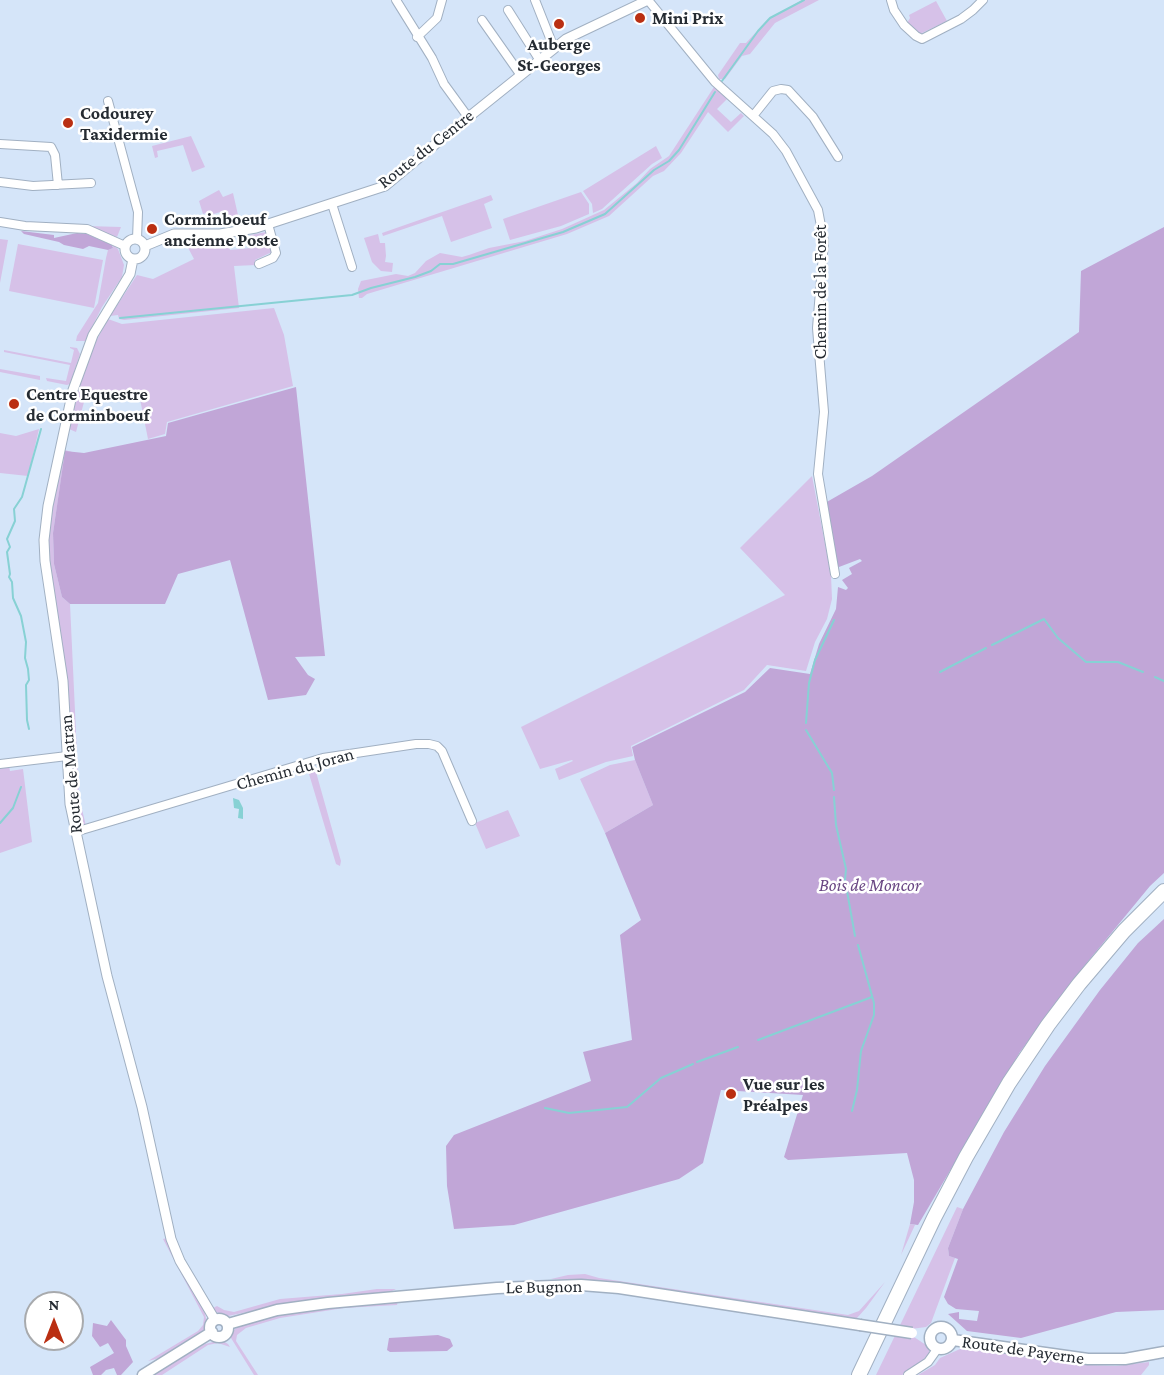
<!DOCTYPE html>
<meta charset="utf-8">
<style>
body{margin:0}
#map{position:relative;width:1164px;height:1375px;overflow:hidden;background:#d5e5f9;font-family:"Crimson Pro",serif}
canvas{display:block}
.north{position:absolute;left:24px;top:1291px;width:60px;height:60px;box-sizing:border-box;background:#fff;border:2px solid #a8aaad;border-radius:50%;rotate:0deg;font-size:16px;font-weight:700;line-height:24px;text-align:center;color:#252b32}
.north::after{content:'';display:block;margin:auto;width:21px;height:27px;background:#ba2f12;clip-path:polygon(50% 0,100% 100%,50% 72%,0 100%)}
</style>
<div id="map">
<canvas width="1164" height="1375"></canvas>
<div class="north">N</div>
</div>
<script>
const context = document.querySelector('canvas').getContext('2d');
context.lineJoin = 'round';
function fill(path, color) { context.fillStyle = color; context.fill(path, 'evenodd'); }
const poly = rows => new Path2D(rows.map(r => 'M' + r).join(''));
function trace(path, color, width, dash) { context.strokeStyle = color; context.lineWidth = width; context.lineCap = dash ? 'butt' : 'round'; context.setLineDash(dash || []); context.stroke(path); }
function write(font, color, halo, rows, align = 'center') {
  context.font = font + ' "Crimson Pro",serif'; context.lineWidth = 5; context.setLineDash([]); context.textBaseline = 'middle'; context.strokeStyle = halo; context.fillStyle = color; for (const [text, x, y, turn = 0] of rows) {
    context.save(); context.translate(x, y); context.rotate((+turn || 0) * Math.PI / 180); context.textAlign = isNaN(turn) ? turn : align; if (halo) context.strokeText(text, 0, 0); context.fillText(text, 0, 0); context.restore();
  }
}
fill(poly([
 [802,0,819,0,775,23,750,54,742,56,725,79,719,79,718,75,740,43,746,43,768,19],
 [936,1,947,21,920,34,907,23,910,18,909,15],
 [714,87,727,99,717,109,731,122,741,113,744,116,728,132,708,112,681,153,664,171,653,176,609,216,567,234,367,294,362,298,359,298,358,289,361,281,396,274,408,276,415,273,426,261,440,253,462,257,469,255,489,248,525,241,562,229,604,210,637,183,650,169,669,156],
 [191,136,205,167,192,172,183,145,157,151,158,157,155,158,152,146],
 [656,146,662,158,652,164,602,209,593,213,592,204,583,191],
 [219,190,223,197,233,193,238,215,227,218,224,211,210,215,209,212,203,214,199,201],
 [581,192,589,204,589,214,561,226,510,240,503,219],
 [491,195,493,200,484,204,492,228,451,242,442,216,383,236,382,233],
 [86,226,121,227,117,237],
 [266,232,272,252,255,260,256,265,234,266,239,308,124,320,119,319,118,315,110,316,137,275,153,279,194,259,184,240,226,239,230,250,251,248,250,235],
 [378,234,380,243,385,243,386,256,385,262,393,263,392,272,381,271,372,262,364,238],
 [0,239,8,240,0,283],
 [18,244,103,260,94,308,9,291],
 [113,245,118,249,124,265,122,277,102,307,85,341,76,341,77,336,98,303,106,258,108,250,113,248],
 [274,308,284,335,293,386,167,422,165,434,148,439,139,394,84,402,76,432,69,429,81,380,95,343,108,319,122,324],
 [70,347,77,348,80,354,70,384,67,385,47,381,46,378,66,381,70,365,4,352,4,350,71,363,74,350,70,348],
 [0,369,40,376,40,380,0,372],
 [39,429,28,476,0,473,0,433,16,436],
 [65,450,72,452,65,452,53,533,54,564,62,597,70,604,79,797,86,826,81,828,78,827,76,821,47,540,51,505],
 [812,476,831,575,832,599,827,619,815,642,806,671,767,665,744,690,631,746,633,756,606,762,559,780,555,769,573,761,572,760,540,769,521,727,785,595,740,548],
 [635,760,653,805,605,833,580,779,610,765],
 [0,766,9,766,10,771,23,769,32,842,0,853],
 [311,771,316,772,341,861,340,866,336,864,309,774],
 [508,810,520,836,486,849,475,823],
 [957,1207,963,1209,948,1248,949,1256,955,1258,931,1323,926,1327,911,1329,914,1337,929,1347,929,1353,921,1363,902,1375,876,1375],
 [910,1224,915,1225,901,1255,885,1282,866,1308,857,1318,853,1319,667,1290,606,1282,551,1279,568,1275,585,1274,599,1278,848,1315,859,1311,885,1282,901,1255],
 [167,1238,204,1309,207,1323,204,1330,198,1335,160,1358,148,1361,198,1331,203,1325,204,1317,163,1239],
 [377,1289,396,1289,390,1292,299,1301,228,1316,216,1312,213,1308,217,1306,224,1310,234,1312,280,1299,342,1294],
 [398,1301,397,1305,344,1308,280,1318,246,1328,237,1335,236,1341,258,1375,254,1375,231,1338,231,1334,235,1329,245,1324,278,1315,300,1311],
 [221,1340,228,1344,230,1347,218,1343,208,1345,162,1375,153,1375,205,1344],
 [960,1349,1010,1354,1088,1365,1116,1366,1149,1362,1149,1365,1141,1375,918,1375,935,1365,940,1358]
]), '#d6c1e8');
fill(poly([
 [1164,227,1164,873,1150,886,1085,965,1020,1052,918,1225,910,1224,914,1202,914,1180,907,1153,788,1160,784,1157,803,1095,721,1090,703,1163,679,1179,514,1225,454,1229,447,1186,446,1146,454,1135,591,1081,583,1052,632,1040,620,935,641,920,605,833,653,805,635,760,632,747,745,692,770,668,810,674,819,644,836,609,838,587,846,590,848,588,842,580,852,574,849,568,862,561,860,559,839,567,837,566,825,503,872,476,1079,332,1081,271],
 [21,231,54,235,54,238,77,233,87,234,112,245,113,248,108,250,89,246,83,249,64,245,59,242,24,234],
 [296,387,325,656,295,657,308,675,315,679,306,695,268,700,230,560,178,574,165,604,70,604,62,597,54,564,53,533,65,451,84,453,166,436,168,423],
 [1164,919,1164,1310,1116,1312,1021,1338,967,1331,948,1314,959,1312,959,1319,977,1321,979,1311,956,1309,948,1304,944,1297,958,1259,949,1256,948,1248,963,1209,1004,1132,1045,1066,1100,990,1138,943],
 [111,1320,126,1340,126,1346,133,1362,121,1375,117,1375,114,1368,106,1370,101,1375,93,1375,90,1367,114,1353,108,1343,100,1347,92,1336,93,1323,107,1326],
 [438,1335,450,1339,453,1346,447,1351,390,1352,387,1350,389,1338]
]), '#c1a6d7');
fill(poly([
 [233,798,239,800,243,808,243,819,238,818,239,809,234,808]
]), '#87d1d4');
trace(poly([
 [722,81,758,31,770,18,804,0],
 [120,318,352,295,371,288,415,277,431,271,440,264,453,264,563,232,605,214,654,170,669,161,679,150,715,92],
 [992,645,1044,619,1058,638,1086,662,1118,662,1143,672],
 [940,672,986,648],
 [1155,677,1164,681],
 [806,723,809,683,815,660,834,620],
 [29,729,27,720,26,685,29,680,28,669,25,658,26,642,21,616,13,598,12,582,9,577,10,574,7,552,10,547,7,539,15,521,14,509,22,497,41,429],
 [806,730,832,773,834,790],
 [834,797,836,825,846,869,845,880,855,936],
 [0,823,13,808,21,787],
 [758,1040,872,997],
 [697,1062,738,1047],
 [545,1108,569,1113,627,1107,661,1078,693,1064],
 [852,1111,857,1090,861,1051,874,1015,874,1003,858,945]
]), '#87d1d4', 2);
const minor = poly([
 [396,0,432,58,444,84,468,117],
 [535,0,554,48],
 [648,0,715,82,773,134,786,151,818,210,824,242,817,328,824,412,818,474,835,574],
 [891,0,894,10,904,25,916,36,922,39,961,19,973,10,983,0],
 [508,10,539,59],
 [482,20,520,74],
 [417,37,437,18,442,0],
 [108,101,138,212,137,239],
 [753,116,773,91,781,89,788,90,813,117,838,157],
 [0,144,51,147,55,155,58,185],
 [0,182,33,186,91,183],
 [332,204,352,267],
 [0,222,25,226,87,229,125,246],
 [259,264,273,258,276,253,268,224],
 [0,764,67,756],
 [75,832,323,758,416,744,429,744,437,746,442,751,472,821],
 [908,1375,928,1362,938,1348]
]);
const tertiary = poly([
 '125 249a10 10 0 1 1 20 0a10 10 0 1 1-20 0Z',
 [145,246,174,234,220,234,256,228,385,186,450,132,566,39,648,0],
 [133,259,130,274,93,335,73,390,48,506,44,540,45,561,63,681,70,804,107,976,142,1107,171,1239,180,1261,215,1320]
]);
const secondary = poly([
 '210 1328a9 9 0 1 1 18 0a9 9 0 1 1-18 0Z',
 [228,1324,277,1310,328,1303,497,1288,581,1285,619,1288,860,1325],
 '930 1338a11 11 0 1 1 22 0a11 11 0 1 1-22 0Z',
 [953,1340,1088,1359,1125,1359,1164,1352],
 [143,1375,212,1332]
]);
const motorway = poly([
 [859,1375,934,1218,966,1157,1009,1083,1048,1025,1079,984,1124,931,1164,891]
]);
trace(minor, '#a1b0c2', 10);
trace(tertiary, '#a1b0c2', 11);
trace(secondary, '#a1b0c2', 13);
trace(motorway, '#a1b0c2', 16);
trace(minor, '#fff', 8);
trace(tertiary, '#fff', 9);
trace(secondary, '#fff', 10);
trace(motorway, '#fff', 14);
const secondaryBridge = poly([
 [860,1325,912,1333]
]);
trace(secondaryBridge, '#a1b0c2', 13, []);
trace(secondaryBridge, '#fff', 10);
for (const [x, y, r, color] of [
 [640,18,6,"#ba2f12"],
 [559,24,6,"#ba2f12"],
 [68,123,6,"#ba2f12"],
 [152,229,6,"#ba2f12"],
 [14,404,6,"#ba2f12"],
 [731,1094,6,"#ba2f12"]
]) { const dot = new Path2D(); dot.arc(x, y, r, 0, 2 * Math.PI); context.fillStyle = color; context.fill(dot); trace(dot, '#fff', 2); }
write('bold 18px', '#252b32', '#fff', [
 ["Mini Prix",652,18],
 ["Auberge",559,44,"center"],
 ["St-Georges",559,65,"center"],
 ["Codourey",80,113],
 ["Taxidermie",80,134],
 ["Corminboeuf",164,219],
 ["ancienne Poste",164,240],
 ["Centre Equestre",26,394],
 ["de Corminboeuf",26,415],
 ["Vue sur les",743,1084],
 ["Préalpes",743,1105]
], 'left');
write('18px', '#252b32', '#fff', [
 ["Route du Centre",426,149,-38],
 ["Chemin de la Forêt",820,292,-90],
 ["Chemin du Joran",295,769,-15],
 ["Route de Matran",71,774,-95],
 ["Le Bugnon",544,1287,-1],
 ["Route de Payerne",1023,1350,8]
]);
write('italic 18px', '#694683', '#fff', [
 ["Bois de Moncor",870,885]
]);
</script>
